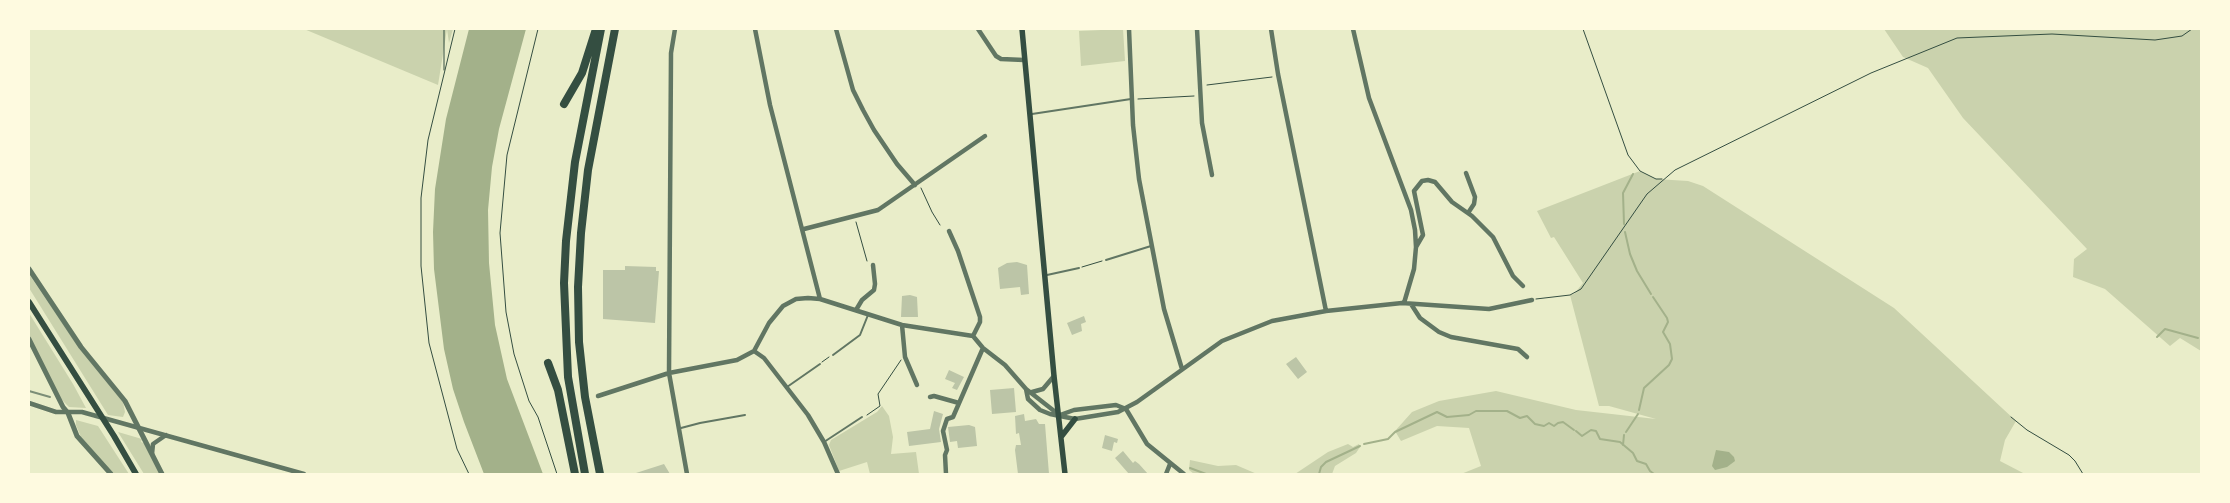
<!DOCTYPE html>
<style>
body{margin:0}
#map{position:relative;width:2230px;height:503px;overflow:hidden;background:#e9edc9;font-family:"Roboto Serif",serif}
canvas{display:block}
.frame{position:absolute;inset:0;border:30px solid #fefae0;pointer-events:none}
</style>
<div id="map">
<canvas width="2230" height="503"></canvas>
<div class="frame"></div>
</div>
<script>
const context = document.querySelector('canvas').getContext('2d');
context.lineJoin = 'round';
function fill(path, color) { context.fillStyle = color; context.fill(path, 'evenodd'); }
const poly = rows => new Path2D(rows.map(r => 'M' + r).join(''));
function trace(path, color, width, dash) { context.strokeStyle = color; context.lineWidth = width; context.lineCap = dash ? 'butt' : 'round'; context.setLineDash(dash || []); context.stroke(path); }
fill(poly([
 [304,29,453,29,449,43,447,29,438,85],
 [1123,29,1125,61,1081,66,1079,31],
 [1884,29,2201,29,2201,351,2180,338,2170,346,2105,289,2073,277,2074,259,2087,249,1963,118,1928,68,1903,57],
 [1640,171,1656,179,1688,181,1703,186,1894,308,2016,421,2005,440,2000,461,2025,474,1461,474,1481,466,1469,428,1437,426,1401,441,1395,431,1412,412,1439,401,1496,391,1576,410,1656,419,1609,406,1599,406,1570,295,1574,294,1583,283,1554,237,1551,238,1537,211],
 [29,274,73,339,123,402,125,412,123,417,108,415,29,288],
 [29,313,73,384,86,408,69,407,61,399,29,335],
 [882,406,889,416,893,437,891,454,916,452,919,474,870,474,867,462,839,471,829,445,831,440,877,412],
 [76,420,98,426,129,474,113,474,81,437,76,425],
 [118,432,142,439,141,442,144,443,160,474,144,474],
 [1348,444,1353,447,1359,444,1360,447,1356,453,1335,466,1332,474,1285,474,1295,474,1328,452],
 [1190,460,1218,466,1236,465,1257,474,1273,474,1194,474,1189,470]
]), '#cad2ad');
fill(poly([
 [469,29,526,29,499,129,492,167,488,210,489,263,495,325,507,379,543,474,484,474,464,422,453,389,444,349,434,269,433,232,435,189,446,119],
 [1716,450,1729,452,1734,457,1735,461,1727,467,1715,470,1712,466]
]), '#a3b18a');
trace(poly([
 [1624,224,1623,193,1633,174],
 [1625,232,1630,254,1637,271,1651,294],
 [2157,337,2165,329,2198,338],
 [1639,410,1644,388,1669,365,1672,359,1670,344,1663,332,1668,322,1667,318,1653,297],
 [1576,431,1582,436,1591,430,1596,431,1600,439,1620,442,1633,453,1637,461,1646,464,1650,471,1654,474],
 [1626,432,1638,414],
 [1364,444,1388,439,1395,432,1437,412,1447,417,1469,415,1476,411,1507,411,1520,418,1527,416,1535,424,1544,426,1549,423,1554,426,1558,423,1563,422,1574,430],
 [1623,445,1624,435],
 [1190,468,1206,474],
 [1319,474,1321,467,1326,462,1360,446]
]), '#a3b18a', 2);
fill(poly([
 [1017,262,1027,265,1029,294,1021,295,1020,287,1000,289,998,268,1007,263],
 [625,266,656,267,656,271,659,271,655,323,603,319,603,270,625,270],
 [910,295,917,297,918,317,901,317,902,296],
 [1084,316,1086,322,1081,324,1082,331,1072,335,1067,323],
 [1296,357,1307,372,1298,379,1286,364],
 [949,370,964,377,957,390,952,388,955,383,945,379],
 [1014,388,1016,412,992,414,990,390],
 [934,411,943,414,939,429,941,442,909,446,907,432,930,429],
 [1024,414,1025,421,1036,419,1039,424,1045,424,1049,474,1018,474,1015,450,1016,445,1021,445,1019,433,1016,434,1015,416],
 [969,425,975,427,977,446,958,448,957,441,950,442,948,427],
 [1105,435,1118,439,1117,443,1114,442,1112,451,1102,448],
 [1123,451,1133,463,1135,461,1139,464,1148,474,1129,474,1115,458],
 [664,464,670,474,637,474,636,473]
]), '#bcc5a7');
trace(poly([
 [444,29,444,70],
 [455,29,428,140,421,198,421,266,429,343,457,449,469,474],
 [538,29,507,155,500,233,506,312,514,354,529,401,538,417,557,474],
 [1583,29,1628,155,1640,171,1656,179,1662,179],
 [1207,85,1272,77],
 [1138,99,1194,96],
 [921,188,932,212,940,225],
 [856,222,867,261],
 [1082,267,1102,261],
 [1536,299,1570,295,1581,289,1647,194,1675,170,1871,73,1957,38,2052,34,2155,40,2182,36,2192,29],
 [822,362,829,357],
 [867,415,880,406,878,394,901,360],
 [2011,417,2027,430,2069,455,2075,461,2083,474]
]), '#344e41', 1);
trace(poly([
 [1032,114,1131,99],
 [1106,260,1151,246],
 [1047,275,1079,268],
 [833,355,860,335,868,315],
 [787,387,820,364],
 [681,428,700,423,745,415],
 [824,442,862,417]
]), '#617663', 2);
trace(poly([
 [675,29,671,53,669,373,687,474],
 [755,29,770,105,820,299],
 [836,29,853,90,863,110,874,130,897,164,915,185],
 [978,29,996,56,1001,59,1024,60],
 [1129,29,1133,125,1139,179,1164,309,1182,369],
 [1197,29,1202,123,1212,175],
 [1271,29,1278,74,1326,311],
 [1353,29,1369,98,1411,210,1415,230,1416,247,1414,269,1404,303],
 [1466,173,1475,197,1474,204,1468,213],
 [804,229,878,210,985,136],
 [949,231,958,251,980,317,980,322,973,336],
 [1416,247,1423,235,1414,191,1422,181,1428,180,1435,182,1452,202,1472,216,1493,237,1513,276,1523,286],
 [1411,304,1420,318,1439,332,1451,337,1518,349,1527,357],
 [856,310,862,300,874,290,875,284,873,265],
 [902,325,905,357,917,385],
 [754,351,764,358,808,415,824,442,838,474],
 [1026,389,1028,399,1040,410,1050,414,1075,419,1118,412,1137,402,1222,341,1272,321,1326,311,1402,303,1489,309,1532,300],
 [1032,392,1043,389,1054,376],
 [598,396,669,373,737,360,754,351,769,323,783,306,796,299,808,298,820,299,902,325,973,336,983,348,1005,365,1026,389,1058,414],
 [930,397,934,396,959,403],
 [29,403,56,412,82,412,304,474],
 [1060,415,1074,410,1116,405,1126,409,1147,444,1184,474],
 [152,454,153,444,166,435],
 [946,474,945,455,947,450,943,431,947,419,953,417,983,348],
 [1166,474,1170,464]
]), '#617663', 4.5);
trace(poly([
 [29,269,81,347,125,401,162,474],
 [29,339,63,407,68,413,77,436,111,474]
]), '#617663', 5);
trace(poly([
 [1022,29,1054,376,1065,474],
 [1061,437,1075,419]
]), '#344e41', 5.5);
trace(poly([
 [29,302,114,436,136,474]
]), '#344e41', 6);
trace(poly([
 [564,104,582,73,596,29],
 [548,363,558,390,575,474],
 [585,474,568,377,564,283,566,241,575,162,601,29],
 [600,474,585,397,579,342,578,287,581,233,588,170,615,29]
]), '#344e41', 8);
trace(poly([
 [29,391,50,397]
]), '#7c8e77', 2);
</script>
